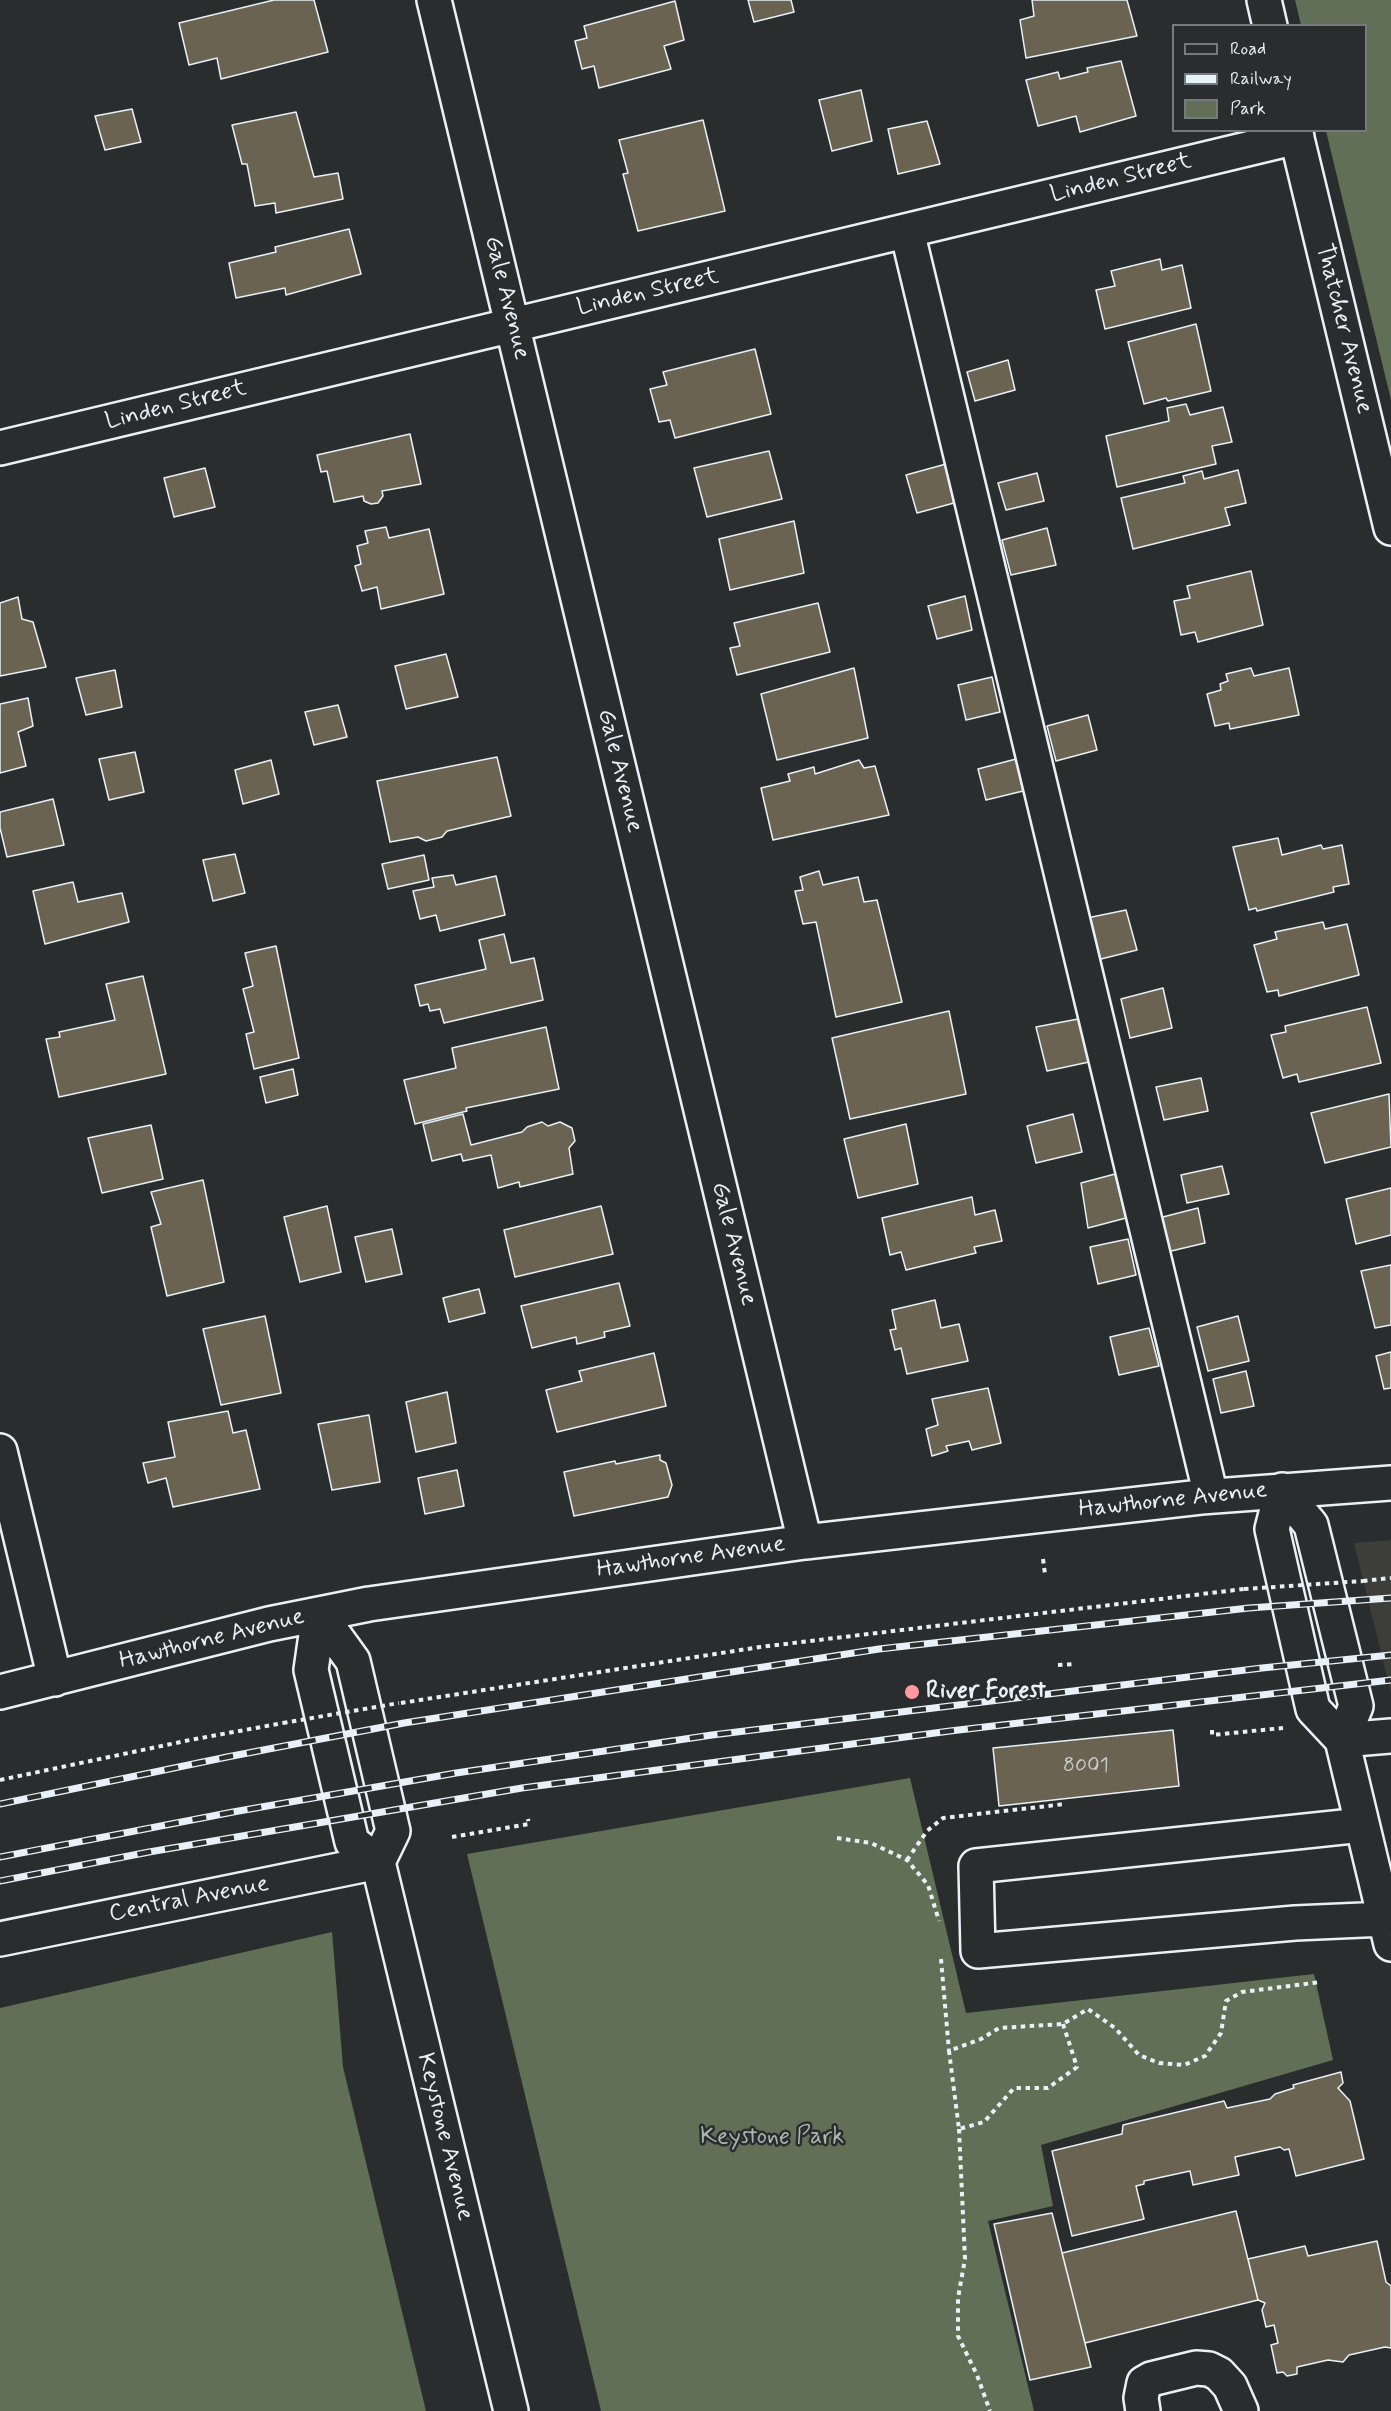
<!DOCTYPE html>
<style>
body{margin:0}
#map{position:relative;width:1391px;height:2411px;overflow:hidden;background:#2a2d2e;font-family:Mynerve,sans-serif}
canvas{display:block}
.legend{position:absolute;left:1172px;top:24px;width:195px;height:108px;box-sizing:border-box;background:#2a2d2e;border:2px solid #767b7f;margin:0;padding:8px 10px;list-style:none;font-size:18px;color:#e8f1f8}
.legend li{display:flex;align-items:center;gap:12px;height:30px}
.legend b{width:30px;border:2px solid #767b7f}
</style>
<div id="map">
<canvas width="1391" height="2411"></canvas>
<ul class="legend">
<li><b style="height:8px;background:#2a2d2e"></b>Road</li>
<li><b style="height:8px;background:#e8f1f8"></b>Railway</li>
<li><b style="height:16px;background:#616f57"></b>Park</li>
</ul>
</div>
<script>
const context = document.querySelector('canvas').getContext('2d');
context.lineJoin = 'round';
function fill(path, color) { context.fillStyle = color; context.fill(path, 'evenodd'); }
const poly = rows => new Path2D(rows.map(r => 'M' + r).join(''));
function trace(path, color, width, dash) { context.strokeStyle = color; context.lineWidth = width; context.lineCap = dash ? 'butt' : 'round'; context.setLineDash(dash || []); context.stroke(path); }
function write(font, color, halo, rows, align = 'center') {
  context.font = font + ' Mynerve,sans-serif'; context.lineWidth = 5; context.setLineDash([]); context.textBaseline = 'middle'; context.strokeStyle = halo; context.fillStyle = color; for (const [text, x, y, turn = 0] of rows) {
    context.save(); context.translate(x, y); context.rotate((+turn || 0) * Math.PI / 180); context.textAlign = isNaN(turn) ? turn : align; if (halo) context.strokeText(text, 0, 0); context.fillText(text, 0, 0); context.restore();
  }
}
fill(poly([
 [1391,1540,1391,1693,1354,1543]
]), '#3d3d39');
fill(poly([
 [1295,0,1391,0,1391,400,1326,131,1366,130,1366,26,1301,25],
 [910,1778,966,2013,1314,1974,1333,2060,1041,2145,1053,2206,988,2221,1034,2411,601,2411,467,1854],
 [332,1932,343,2067,426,2411,0,2411,0,2008]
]), '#616f57');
const building = poly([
 [274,0,314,0,328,52,221,79,217,58,189,65,179,23,274,0],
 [748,0,791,0,794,12,754,22,748,0],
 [1032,0,1127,0,1137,36,1026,58,1020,20,1034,16,1032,0],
 [675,1,684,40,664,46,671,69,599,88,594,66,582,69,575,41,587,38,584,26,675,1],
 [1121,61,1136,116,1080,132,1076,116,1038,126,1026,80,1058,72,1060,79,1088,72,1087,68,1121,61],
 [861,90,872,141,832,151,819,100,861,90],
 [132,109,141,142,105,150,95,116,132,109],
 [296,112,314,177,338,173,343,199,276,213,275,203,255,206,247,164,242,164,232,125,296,112],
 [703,120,725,211,638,231,623,174,628,173,619,140,703,120],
 [927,121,940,164,898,174,888,129,927,121],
 [349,229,361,274,286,295,285,288,236,298,229,263,276,252,275,247,349,229],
 [1160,259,1162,270,1182,265,1191,308,1105,329,1096,290,1115,286,1111,271,1160,259],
 [1196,324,1211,391,1168,401,1166,398,1144,404,1128,342,1196,324],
 [755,349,771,414,675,438,670,420,659,422,650,389,667,385,663,372,755,349],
 [1008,360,1015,390,975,401,967,372,1008,360],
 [1186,404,1190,415,1223,407,1232,442,1212,446,1216,464,1117,487,1106,436,1169,421,1167,408,1186,404],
 [410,434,421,484,382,491,383,496,378,503,371,504,364,501,363,496,334,502,327,471,321,472,317,455,410,434],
 [769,451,782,499,707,517,694,468,769,451],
 [946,464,954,503,917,513,906,475,946,464],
 [205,468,215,507,174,517,164,478,205,468],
 [1238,470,1246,503,1225,508,1230,525,1133,549,1121,498,1185,483,1183,476,1202,471,1204,479,1238,470],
 [1037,473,1044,501,1006,510,998,483,1037,473],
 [794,521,804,573,730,590,719,539,794,521],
 [386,527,389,538,429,529,444,594,381,609,377,587,362,591,355,566,361,564,357,546,368,543,365,531,386,527],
 [1047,528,1056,565,1011,575,1002,540,1047,528],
 [1251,571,1263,625,1198,642,1195,632,1181,635,1174,601,1190,598,1187,586,1251,571],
 [965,596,972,630,937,639,928,606,965,596],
 [18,597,22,619,33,622,46,667,0,676,0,603,18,597],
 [818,603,830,652,737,675,730,648,740,646,734,623,818,603],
 [446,654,458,697,406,709,395,666,446,654],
 [854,668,868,738,777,760,761,694,854,668],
 [1251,668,1254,676,1289,668,1299,715,1230,729,1229,723,1215,726,1207,694,1221,690,1220,684,1228,681,1226,674,1251,668],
 [115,670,122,707,86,715,76,678,115,670],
 [992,677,1000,712,966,720,958,685,992,677],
 [28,698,33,726,18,732,26,766,0,773,0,704,28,698],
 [338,705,347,737,314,745,305,712,338,705],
 [1088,715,1097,750,1056,761,1047,726,1088,715],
 [135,752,144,792,109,800,99,759,135,752],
 [497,757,511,816,447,831,442,837,426,841,418,837,390,842,377,781,497,757],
 [1016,759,1023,791,986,800,978,769,1016,759],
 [271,760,279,794,243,804,235,770,271,760],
 [859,760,864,768,875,766,889,815,773,840,761,788,790,781,788,774,814,767,815,774,859,760],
 [53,799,64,845,7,857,0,828,0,812,53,799],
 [1278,838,1282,855,1321,845,1323,849,1342,845,1349,884,1333,887,1334,892,1257,911,1256,908,1249,910,1233,847,1278,838],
 [235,854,245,893,213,901,203,860,235,854],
 [424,855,429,880,388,889,382,864,424,855],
 [819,871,823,885,858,877,864,902,877,900,902,1002,836,1017,816,922,803,924,795,891,803,890,800,877,819,871],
 [453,875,456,885,496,876,505,915,440,931,436,915,420,919,413,891,434,887,432,878,453,875],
 [73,882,78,902,122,893,129,922,45,944,33,891,73,882],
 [1126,910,1137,950,1097,960,1087,918,1126,910],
 [1323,922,1325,929,1347,924,1359,975,1279,996,1278,990,1267,992,1254,945,1277,939,1275,932,1323,922],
 [504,934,511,963,534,958,543,1000,444,1023,440,1009,430,1011,428,1004,420,1006,415,985,486,969,479,940,504,934],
 [276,946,299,1058,254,1069,246,1034,254,1032,243,989,253,986,245,953,276,946],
 [143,976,166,1074,59,1097,46,1039,60,1037,59,1032,115,1020,106,984,143,976],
 [1163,988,1172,1028,1130,1038,1121,999,1163,988],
 [1367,1007,1381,1063,1299,1082,1297,1074,1283,1078,1271,1035,1286,1032,1285,1026,1367,1007],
 [949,1011,966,1094,850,1119,832,1038,949,1011],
 [1078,1019,1089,1062,1047,1071,1036,1027,1078,1019],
 [546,1027,559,1089,466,1108,467,1111,415,1124,404,1080,456,1068,452,1048,546,1027],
 [293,1069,298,1095,266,1103,260,1077,293,1069],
 [1201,1078,1208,1111,1164,1120,1156,1087,1201,1078],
 [1389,1094,1391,1147,1325,1163,1311,1113,1389,1094],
 [463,1114,471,1145,522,1132,527,1127,542,1122,548,1126,560,1122,572,1128,575,1141,569,1148,573,1174,520,1187,519,1182,498,1188,491,1155,463,1161,461,1154,432,1161,423,1124,463,1114],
 [1073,1114,1082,1152,1036,1163,1027,1126,1073,1114],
 [906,1124,918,1184,858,1198,844,1139,906,1124],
 [151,1125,163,1179,102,1193,88,1138,151,1125],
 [1222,1166,1229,1194,1187,1203,1181,1175,1222,1166],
 [1115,1174,1126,1218,1088,1228,1081,1183,1115,1174],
 [203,1180,224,1282,167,1296,151,1227,161,1224,151,1192,203,1180],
 [1391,1188,1391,1235,1356,1244,1346,1199,1391,1188],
 [972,1197,975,1215,995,1210,1002,1241,974,1247,976,1253,906,1270,901,1252,890,1255,882,1218,972,1197],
 [327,1206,341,1272,300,1282,284,1217,327,1206],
 [601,1206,613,1254,515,1277,504,1230,601,1206],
 [1198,1208,1205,1243,1167,1252,1159,1218,1198,1208],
 [392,1229,402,1274,366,1282,355,1237,392,1229],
 [1128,1239,1136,1275,1098,1284,1090,1247,1128,1239],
 [1391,1265,1391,1325,1375,1328,1361,1271,1391,1265],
 [619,1283,630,1326,604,1332,605,1337,577,1344,576,1337,532,1348,521,1306,619,1283],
 [479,1289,485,1313,449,1322,443,1298,479,1289],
 [935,1300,941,1328,959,1324,968,1361,907,1374,901,1348,895,1350,890,1330,896,1329,892,1310,935,1300],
 [265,1316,281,1393,221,1405,203,1329,265,1316],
 [1238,1316,1249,1361,1208,1371,1197,1327,1238,1316],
 [1149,1328,1159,1366,1119,1375,1110,1337,1149,1328],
 [1391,1352,1391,1388,1384,1389,1376,1356,1391,1352],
 [654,1353,666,1406,557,1432,546,1390,582,1381,579,1371,654,1353],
 [1246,1371,1254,1406,1221,1413,1213,1379,1246,1371],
 [988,1388,1001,1443,972,1450,969,1441,946,1446,948,1451,932,1456,926,1429,938,1425,932,1399,988,1388],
 [447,1392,456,1443,416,1452,406,1402,447,1392],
 [228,1411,233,1433,246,1430,260,1489,173,1507,166,1478,148,1483,143,1463,175,1457,168,1422,228,1411],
 [369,1415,380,1482,332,1490,318,1424,369,1415],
 [660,1455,660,1460,666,1463,672,1485,668,1497,574,1516,564,1472,615,1461,616,1464,660,1455],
 [457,1470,464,1506,425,1514,418,1478,457,1470],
 [1173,1730,1179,1786,999,1806,993,1748,1173,1730],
 [1341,2072,1343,2083,1338,2088,1350,2101,1364,2159,1296,2176,1289,2149,1284,2150,1280,2147,1235,2157,1239,2175,1193,2185,1190,2171,1144,2181,1144,2184,1136,2186,1144,2219,1072,2236,1052,2151,1122,2134,1123,2125,1224,2101,1227,2108,1270,2099,1275,2094,1294,2088,1293,2085,1341,2072],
 [1236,2211,1258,2300,1085,2343,1062,2253,1236,2211],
 [1052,2213,1091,2367,1030,2380,994,2224,1052,2213],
 [1377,2241,1386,2282,1391,2286,1391,2348,1385,2347,1349,2355,1343,2362,1328,2360,1297,2367,1297,2374,1287,2376,1283,2372,1277,2373,1271,2345,1278,2343,1274,2325,1266,2327,1262,2310,1265,2303,1258,2300,1248,2259,1305,2246,1308,2256,1377,2241]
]);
fill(building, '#6a6352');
trace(building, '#e8f1f8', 1.5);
const minor = poly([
 [434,0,805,1542],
 [1264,0,1270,26],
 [1295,130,1391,528],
 [907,231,1211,1496],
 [0,448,1297,137],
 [0,1451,55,1679],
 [1282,1490,1272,1529,1313,1709,1342,1740,1391,1944],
 [1282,1490,1311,1525,1356,1706,1342,1740],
 [319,1614,311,1670,352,1842,378,1862,511,2411],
 [319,1614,353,1661,393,1831,378,1862],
 [0,1692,269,1624,369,1604,805,1542,1201,1497,1391,1483],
 [1342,1740,1391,1736],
 [1362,1825,976,1866,978,1951,1295,1923,1385,1919],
 [0,1939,378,1862],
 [1143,2411,1141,2398,1144,2383,1151,2379,1196,2368,1209,2369,1219,2374,1230,2386,1241,2411]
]);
trace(minor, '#e8f1f8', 38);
trace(poly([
 [1043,1559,1045,1574],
 [1363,1581,1391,1578],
 [1058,1665,1075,1664],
 [401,1703,760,1647,1244,1589],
 [1212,1730,1212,1735,1283,1728],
 [0,1780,190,1740,283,1723],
 [452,1837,529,1824,528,1819],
 [837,1838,871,1843,907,1860,928,1885,939,1921],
 [907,1860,927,1831,943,1818,1065,1804],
 [941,1959,949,2051],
 [1063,2024,1077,2067,1048,2088,1014,2088,984,2122,959,2129,949,2051,981,2039,999,2028,1063,2024,1088,2009,1115,2028,1139,2055,1159,2063,1184,2065,1205,2056,1221,2033,1226,2001,1242,1992,1321,1982],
 [959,2129,965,2259,958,2298,958,2336,977,2375,990,2411]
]), '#e8f1f8', 4, [4.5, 4.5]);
trace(minor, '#2a2d2e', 33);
const rail = poly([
 [0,1804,227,1757,404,1723,879,1649,1249,1608,1391,1598],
 [0,1857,233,1812,456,1773,712,1735,1262,1668,1391,1655],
 [0,1881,149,1852,522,1788,950,1731,1391,1680]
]);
trace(rail, '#e8f1f8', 7);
trace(rail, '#2a2d2e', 4.5, [14]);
trace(poly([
 [1244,1589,1363,1581],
 [283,1723,399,1703]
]), '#e8f1f8', 4, [4.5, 4.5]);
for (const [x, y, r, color] of [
 [912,1692,8,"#ff9aa2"]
]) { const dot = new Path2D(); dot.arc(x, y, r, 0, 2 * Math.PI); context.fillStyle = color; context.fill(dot); trace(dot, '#2a2d2e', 2); }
write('21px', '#c8cece', null, [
 ["8001",1086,1767]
]);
write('24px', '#e8f1f8', '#2a2d2e', [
 ["Linden Street",1121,179,-14],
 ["Linden Street",648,293,-13],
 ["Gale Avenue",506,298,76],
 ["Thatcher Avenue",1343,329,76],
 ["Linden Street",176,406,-14],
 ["Gale Avenue",619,771,76],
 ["Gale Avenue",733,1244,76],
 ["Hawthorne Avenue",1173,1501,-6],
 ["Hawthorne Avenue",691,1558,-8],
 ["Hawthorne Avenue",212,1640,-14],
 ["Central Avenue",189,1900,-11],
 ["Keystone Avenue",444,2137,76]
]);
write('bold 24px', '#e8f1f8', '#2a2d2e', [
 ["River Forest",926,1692]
], 'left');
write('24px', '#abb6b0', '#2a2d2e', [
 ["Keystone Park",772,2138]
]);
</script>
